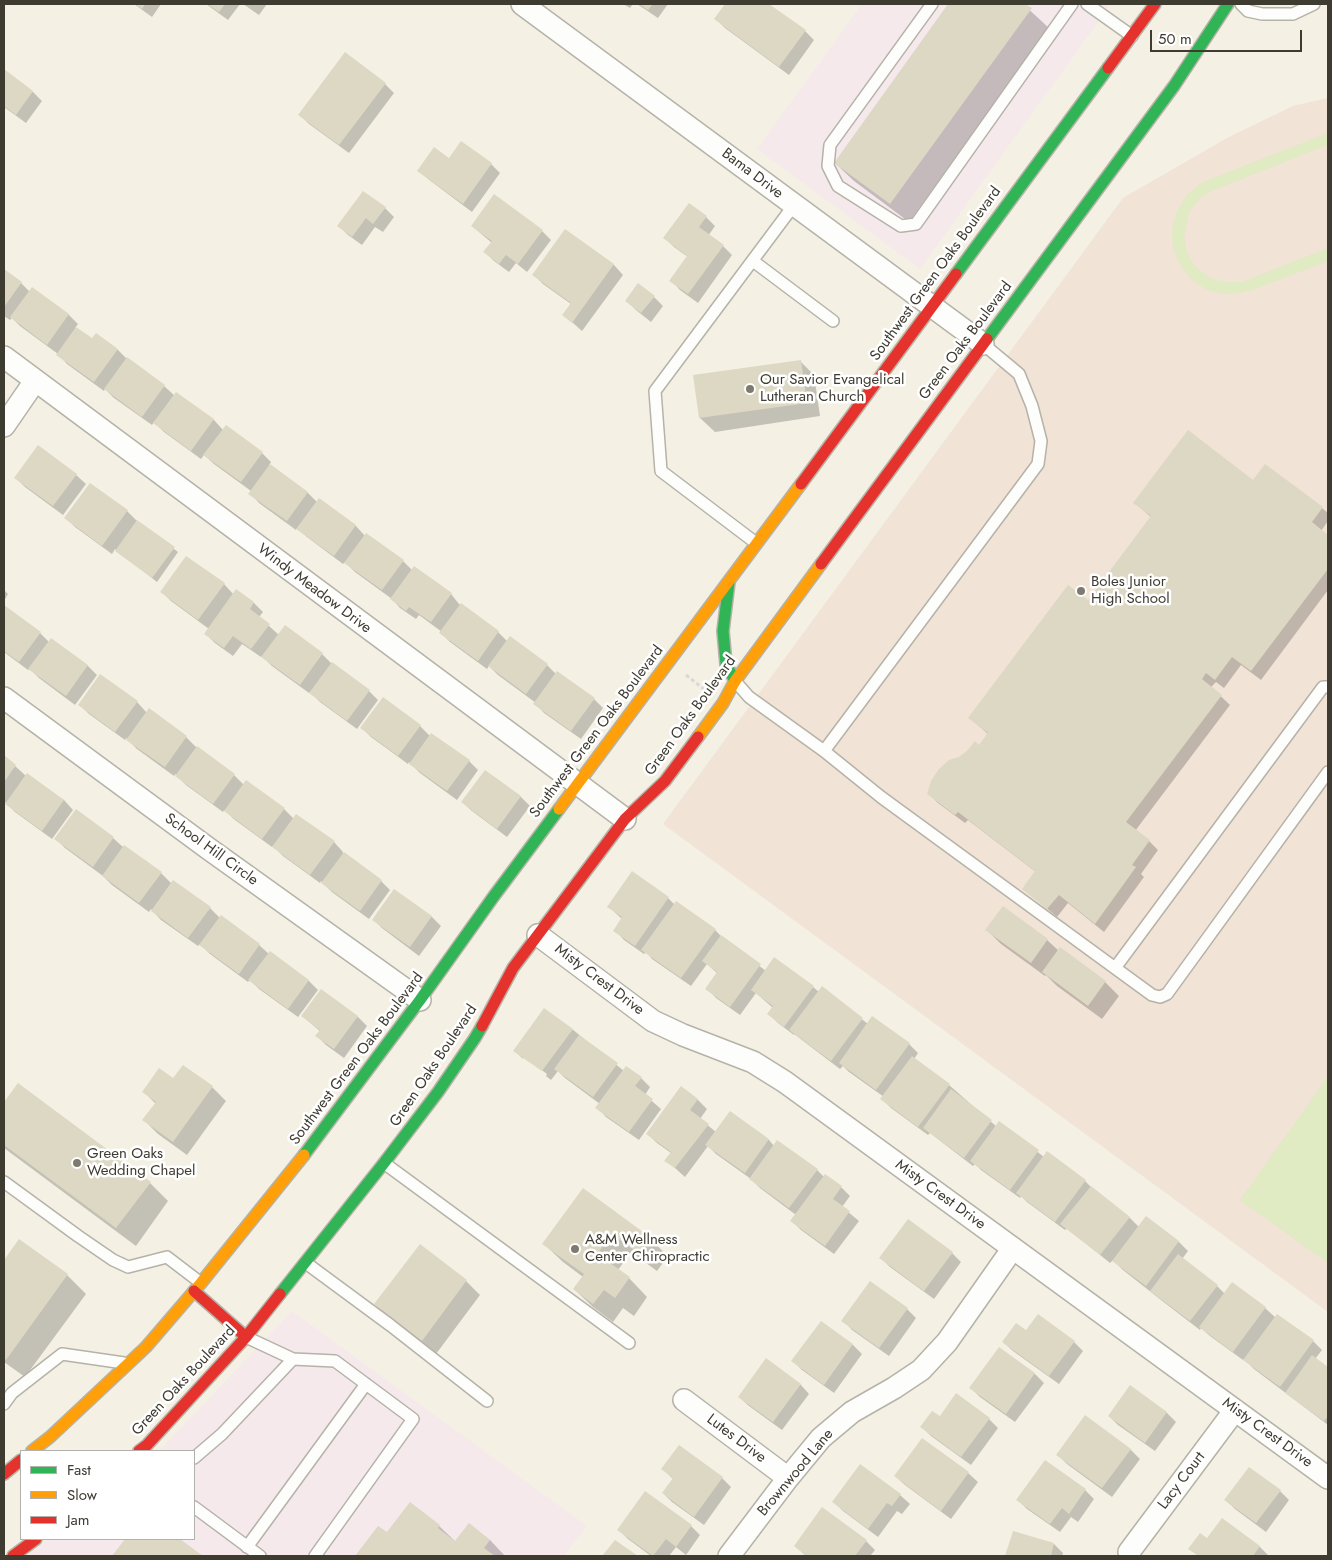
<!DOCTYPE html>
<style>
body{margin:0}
#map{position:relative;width:1332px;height:1560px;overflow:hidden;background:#f4f0e3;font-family:Jost,sans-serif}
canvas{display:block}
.frame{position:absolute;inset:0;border:5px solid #3e3b31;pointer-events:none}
.legend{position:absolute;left:20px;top:1450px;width:175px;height:90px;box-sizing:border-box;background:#fff;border:1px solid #b2b1ad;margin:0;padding:6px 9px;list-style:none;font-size:15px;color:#3e3b31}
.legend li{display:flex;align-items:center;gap:10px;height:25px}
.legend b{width:25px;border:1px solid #b2b1ad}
.scale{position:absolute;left:1150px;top:30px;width:152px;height:22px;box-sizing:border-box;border:2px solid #3e3b31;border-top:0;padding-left:6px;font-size:15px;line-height:18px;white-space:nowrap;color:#3e3b31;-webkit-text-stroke:4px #fff;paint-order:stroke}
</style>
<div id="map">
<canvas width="1332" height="1560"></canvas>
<div class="frame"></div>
<ul class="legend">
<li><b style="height:6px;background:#30b455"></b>Fast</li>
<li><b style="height:6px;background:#ff9f0a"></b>Slow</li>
<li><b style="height:6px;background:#e5322d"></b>Jam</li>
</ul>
<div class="scale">50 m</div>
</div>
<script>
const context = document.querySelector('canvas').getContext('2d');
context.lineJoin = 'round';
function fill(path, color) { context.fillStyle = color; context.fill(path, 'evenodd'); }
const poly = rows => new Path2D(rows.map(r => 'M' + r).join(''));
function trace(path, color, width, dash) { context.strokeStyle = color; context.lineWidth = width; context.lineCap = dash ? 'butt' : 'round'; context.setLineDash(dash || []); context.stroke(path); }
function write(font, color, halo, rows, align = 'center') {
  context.font = font + ' Jost,sans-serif'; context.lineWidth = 5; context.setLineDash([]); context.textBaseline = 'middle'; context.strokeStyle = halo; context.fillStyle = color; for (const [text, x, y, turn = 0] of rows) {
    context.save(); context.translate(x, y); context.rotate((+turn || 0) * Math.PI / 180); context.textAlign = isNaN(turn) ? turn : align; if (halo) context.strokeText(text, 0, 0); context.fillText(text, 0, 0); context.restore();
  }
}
fill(poly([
 [862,4,1111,4,920,269,757,149],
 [292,1311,587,1526,564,1556,26,1556,50,1539,194,1539,194,1451,159,1451]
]), '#f5e9ec');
fill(poly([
 [1328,98,1328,1312,663,824,1123,198,1227,138,1293,106]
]), '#f1e3d6');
fill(poly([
 [1328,133,1328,145,1214,190,1201,198,1191,209,1188,216,1184,238,1187,252,1194,265,1206,275,1212,279,1227,282,1241,282,1249,279,1328,248,1328,261,1253,290,1235,294,1226,294,1207,290,1192,280,1180,265,1173,248,1172,238,1172,229,1177,211,1187,195,1201,183,1210,179],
 [1328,1076,1328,1263,1240,1200]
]), '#e0eac3');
fill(poly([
 [134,4,161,4,152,17],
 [206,4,240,4,228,20],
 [243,4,267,4,259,15],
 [623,4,633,4,630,8],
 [637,4,668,4,658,18],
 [727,4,767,4,805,31,814,40,789,75,725,28,716,19],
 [950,4,1023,4,1049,28,909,222,854,181,835,163],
 [4,71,33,92,42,101,26,123,4,107],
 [385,84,394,93,349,153,309,124,300,115],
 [461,142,491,164,500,173,472,212,428,179,419,170,449,160],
 [689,205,706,217,715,226,708,236,723,246,732,255,698,303,680,290,671,280,688,257,674,247,665,238],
 [385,208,394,217,383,232,375,227,362,245,348,235,339,226],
 [472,226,542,231,551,240,527,272,516,263,509,272,494,261,485,252,492,243],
 [565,231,614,265,623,275,582,331,564,315,571,304,543,284,534,275],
 [4,271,21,283,30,292,32,288,69,315,78,324,75,328,92,340,96,335,118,350,127,359,164,386,175,396,176,393,214,420,223,430,262,453,271,462,269,465,307,492,317,502,355,525,365,536,403,561,412,570,451,594,459,604,498,632,507,641,547,665,556,674,558,672,594,699,603,708,581,739,544,713,535,703,536,703,498,675,489,666,487,669,450,642,441,633,442,632,419,615,416,619,400,608,392,599,355,572,345,562,343,564,307,537,297,528,296,530,259,503,250,493,251,491,214,464,204,455,201,459,164,432,154,422,152,425,114,398,105,389,104,391,67,364,58,354,20,326,12,318,10,320,4,316],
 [654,297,663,306,651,322,636,310,627,301],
 [800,361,814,375,820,416,715,432,700,418,695,377],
 [76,475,86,484,63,515,25,487,16,478],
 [1254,481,1322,508,1328,513,1328,521,1321,531,1328,536,1328,590,1261,680,1241,665,1224,688,1216,682,1211,687,1230,705,1135,831,1149,841,1158,850,1141,874,1144,877,1104,932,1068,903,1057,917,1024,889,1036,872,968,820,965,823,938,803,929,794,960,758,979,746,988,734,970,718,1088,602,1151,517,1135,503],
 [127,511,136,520,178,552,157,582,115,549,112,554,75,527,66,518],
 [224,584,234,595,237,591,254,603,263,612,259,617,279,635,322,654,331,663,369,691,378,700,357,729,320,702,310,692,309,693,272,666,262,656,261,657,242,644,233,656,215,643,206,634,209,629,171,601,162,592],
 [4,590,8,594,4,601],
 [4,607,40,633,49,642,51,640,88,666,97,675,75,705,39,678,30,669,28,670,4,652],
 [137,702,147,713,149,710,186,737,196,747,234,775,244,785,284,809,294,819,334,842,343,852,342,852,381,881,390,890,369,919,332,892,321,881,320,883,283,856,273,846,272,847,235,820,224,810,223,812,186,785,175,774,174,776,137,749,126,738,125,740,89,714,80,705],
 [420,726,430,736,469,761,478,770,457,800,420,773,409,762,408,764,371,737,362,728],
 [4,757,15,766,26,776,64,800,73,810,52,839,15,812,5,802,4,803],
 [485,771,521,797,530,806,507,837,472,811,462,802],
 [113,838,124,848,124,847,161,873,172,884,210,908,220,918,221,917,259,945,269,954,270,952,309,981,318,990,298,1017,259,989,250,980,248,982,210,954,200,944,198,946,161,920,151,909,149,912,112,885,103,876,65,848,56,839],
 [394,890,432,917,441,926,419,956,382,928,373,919],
 [668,898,675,905,677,902,715,930,724,939,766,971,813,987,819,992,822,988,868,1024,909,1044,918,1053,914,1059,949,1085,997,1127,1000,1123,1044,1157,1085,1181,1094,1190,1130,1218,1139,1227,1146,1218,1179,1242,1188,1251,1182,1259,1217,1286,1225,1294,1265,1308,1276,1318,1313,1341,1322,1350,1315,1359,1328,1368,1328,1425,1254,1369,1244,1359,1243,1360,1210,1336,1201,1328,1200,1330,1161,1300,1123,1270,1113,1260,1110,1263,1067,1228,1065,1230,1027,1202,1021,1196,1020,1198,981,1170,975,1164,973,1166,930,1133,928,1135,891,1108,882,1099,884,1097,849,1072,843,1066,840,1069,794,1034,794,1035,778,1023,769,1014,773,1008,756,993,740,1015,716,998,707,988,718,974,707,964,691,986,652,959,646,952,644,954,624,940,615,930,622,919,609,907],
 [1003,908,1047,940,1059,951,1105,982,1119,996,1102,1019,1057,986,1046,975,1045,976,1001,944,987,930],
 [321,990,358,1017,367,1026,344,1058,326,1045,317,1036,320,1031,302,1016],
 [572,1029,624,1071,641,1078,650,1087,645,1095,661,1109,639,1140,606,1117,597,1107,600,1104,565,1078,558,1071,551,1080,546,1076,547,1074,523,1056,523,1059,515,1051],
 [173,1080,212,1087,226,1101,187,1155,158,1134,144,1120,156,1104,144,1092],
 [18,1085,150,1183,168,1201,136,1246,4,1148,4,1105],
 [682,1088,698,1100,707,1109,700,1119,716,1132,730,1112,769,1140,774,1146,817,1170,824,1177,841,1187,850,1196,842,1207,859,1221,834,1254,801,1230,792,1221,796,1215,760,1188,751,1179,716,1154,708,1146,685,1177,666,1160,671,1153,657,1143,648,1134],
 [583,1190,649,1238,668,1256,657,1271,631,1252,618,1270,629,1278,647,1297,634,1316,623,1308,613,1322,593,1307,574,1289,583,1277,563,1262,544,1244],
 [20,1241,67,1275,86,1294,25,1377,4,1362,4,1262],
 [420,1246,466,1281,480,1295,436,1354,389,1318,375,1304],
 [952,1253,961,1262,934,1299,890,1267,881,1258],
 [907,1309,916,1318,889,1356,852,1330,843,1320],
 [821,1322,853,1345,862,1354,834,1393,802,1370,793,1361],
 [1026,1332,1074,1342,1083,1351,1059,1384,1013,1351,1003,1342],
 [999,1349,1035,1374,1044,1383,1015,1422,980,1397,971,1388],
 [800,1384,809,1394,782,1430,749,1406,739,1397],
 [1130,1387,1167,1413,1176,1422,1155,1451,1118,1425,1109,1416],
 [940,1418,989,1419,998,1428,971,1465,931,1436,922,1427],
 [922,1439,968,1473,978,1482,951,1519,905,1485,895,1476],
 [1131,1450,1140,1459,1112,1497,1067,1464,1058,1455],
 [860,1466,900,1495,910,1504,902,1514,897,1511,878,1537,843,1511,834,1502],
 [663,1469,722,1478,731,1487,704,1525,672,1502,663,1493,673,1479],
 [1085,1490,1094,1499,1078,1522,1071,1517,1060,1532,1027,1509,1018,1500],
 [1280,1491,1289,1500,1266,1532,1235,1509,1226,1500],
 [1222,1520,1260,1547,1269,1556,1198,1556,1190,1548,1207,1540],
 [469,1525,490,1540,505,1556,356,1556,379,1527,388,1534,439,1526,456,1542],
 [691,1526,700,1535,686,1555,676,1547,669,1556,651,1556,628,1539,619,1530],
 [1014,1532,1054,1544,1063,1553,1062,1556,1007,1556],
 [127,1539,177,1539,201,1556,113,1556],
 [866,1541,875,1550,870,1556,806,1556,795,1546]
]), '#0003');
fill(poly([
 [135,4,145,4,142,9],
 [207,4,225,4,219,12],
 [639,4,653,4,648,10],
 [725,4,769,4,806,30,779,67,714,19],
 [948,4,1025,4,1032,8,890,204,834,163],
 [345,52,386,83,339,145,298,115],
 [4,69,33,91,16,115,4,106],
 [461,141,492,163,463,204,417,171,434,147,449,158],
 [363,191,386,207,373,224,366,218,352,237,337,226],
 [494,194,543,230,518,264,506,255,499,264,483,252,492,241,471,226],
 [689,203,707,216,699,227,724,245,688,294,669,281,687,256,663,238],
 [565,229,614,264,572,323,562,315,571,303,532,275],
 [4,269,22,282,4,307],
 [638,283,655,296,641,313,625,301],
 [32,287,69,314,47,345,10,317],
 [76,327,92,338,96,333,118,349,94,382,56,355],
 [127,357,165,385,142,417,104,389],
 [801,360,807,403,699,418,693,375],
 [176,392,214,419,191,451,153,423],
 [226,425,263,452,241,482,203,455],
 [1188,430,1253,480,1265,464,1323,507,1312,522,1328,535,1328,569,1251,671,1232,657,1215,680,1206,673,1202,679,1222,695,1126,822,1150,840,1132,865,1136,867,1095,924,1059,895,1047,909,1022,889,1035,871,958,812,955,815,927,794,931,781,939,769,949,760,959,757,968,750,975,741,979,745,988,733,968,718,1068,585,1088,600,1151,516,1133,503],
 [38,445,77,474,53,506,14,478],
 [270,464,308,492,287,521,248,494],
 [90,483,128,510,102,546,64,518],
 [319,498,356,525,334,556,296,529],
 [137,520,175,547,152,578,115,551],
 [366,533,404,560,382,590,344,563],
 [186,556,225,583,198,620,160,592],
 [414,566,452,593,431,622,409,607,406,611,390,599],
 [236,589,254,602,250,609,270,624,251,649,233,636,224,648,204,634],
 [461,603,499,631,478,661,439,633],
 [4,605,41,632,19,662,4,651],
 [285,625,323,653,300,685,261,657],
 [510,636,548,664,526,694,488,666],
 [51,638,88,665,66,696,28,669],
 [332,662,370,690,347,721,309,693],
 [557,671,595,698,571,731,533,704],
 [100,674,138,701,115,732,78,705],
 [383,697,421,725,398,756,360,728],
 [149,708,187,736,165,767,126,740],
 [431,733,470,760,447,791,409,764],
 [197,746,235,774,213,804,175,776],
 [4,755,16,765,4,782],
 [485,770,521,796,497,829,461,802],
 [27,773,64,800,42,831,5,804],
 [246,780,285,808,262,839,224,811],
 [76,809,114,837,93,867,54,839],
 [296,814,335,841,310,875,272,847],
 [124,845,162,872,139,903,102,876],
 [344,852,382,880,360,911,321,883],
 [632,871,669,897,635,946,613,931,622,917,607,907],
 [173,880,211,907,188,938,151,911],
 [394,889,432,916,410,947,372,920],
 [676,901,716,929,681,978,641,950],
 [1003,906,1048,939,1031,963,985,930],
 [221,915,260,944,239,974,199,945],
 [721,935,761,964,730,1007,705,989,717,972,702,961],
 [1060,947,1106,981,1088,1006,1042,972],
 [270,951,309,980,288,1009,248,980],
 [774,957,814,986,784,1027,767,1014,773,1006,751,990],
 [822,986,863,1018,831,1061,789,1030],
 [321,989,358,1016,334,1049,315,1036,320,1030,301,1016],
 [544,1008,573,1029,542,1071,513,1051],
 [872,1016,910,1043,876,1090,839,1063],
 [579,1035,618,1063,593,1097,554,1069],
 [912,1056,950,1084,918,1127,880,1099],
 [183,1065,213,1086,173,1142,142,1120,156,1102,142,1092,159,1068,173,1078],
 [626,1066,642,1077,635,1086,653,1099,629,1132,595,1108],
 [18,1083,151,1182,116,1228,4,1145,4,1102],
 [681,1086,698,1099,690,1110,709,1124,675,1168,664,1161,671,1152,646,1134],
 [951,1089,992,1120,964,1158,923,1128],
 [730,1111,769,1139,745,1173,705,1145],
 [999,1121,1039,1150,1010,1190,970,1161],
 [777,1140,818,1169,789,1208,749,1179],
 [1047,1151,1086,1180,1055,1222,1016,1193],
 [825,1174,842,1186,833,1199,850,1211,825,1246,790,1221],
 [1091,1186,1130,1217,1100,1255,1060,1224],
 [583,1188,650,1237,638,1253,612,1234,597,1254,630,1277,615,1298,604,1290,593,1304,573,1289,584,1274,542,1244],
 [1146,1216,1179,1241,1146,1286,1112,1261],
 [908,1219,953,1252,924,1291,879,1258],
 [19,1239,68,1274,6,1360,4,1358,4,1260],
 [420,1244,467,1280,422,1341,374,1304],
 [1178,1254,1218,1285,1190,1321,1150,1291],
 [870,1281,908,1308,879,1348,841,1321],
 [1232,1282,1266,1307,1233,1352,1199,1327],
 [1038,1314,1075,1341,1049,1376,1002,1342,1016,1323,1026,1330],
 [1277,1314,1314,1340,1280,1387,1243,1360],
 [821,1321,853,1344,824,1385,791,1361],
 [999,1347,1035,1373,1006,1414,969,1388],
 [1312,1355,1328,1367,1328,1416,1324,1421,1285,1393],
 [766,1358,801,1384,773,1422,738,1397],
 [1130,1385,1167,1412,1145,1443,1108,1416],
 [956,1393,990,1418,961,1457,920,1427,932,1411,940,1416],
 [1085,1415,1131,1449,1102,1488,1056,1455],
 [922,1438,969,1472,941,1511,894,1476],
 [679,1445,723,1477,694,1517,662,1493,673,1478,661,1469],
 [1045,1460,1086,1489,1069,1514,1062,1508,1050,1524,1016,1500],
 [860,1464,901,1494,892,1506,887,1503,868,1529,832,1502],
 [1249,1467,1281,1490,1256,1523,1224,1500],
 [645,1491,692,1525,676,1547,666,1539,653,1556,617,1530],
 [410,1502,440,1525,438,1528,455,1541,469,1523,490,1540,484,1548,495,1556,355,1556,378,1526,387,1532],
 [822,1507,867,1540,855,1556,807,1556,794,1546],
 [1222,1518,1260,1546,1253,1556,1199,1556,1188,1549,1200,1533,1207,1538],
 [1013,1531,1054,1543,1051,1556,1005,1556],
 [125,1539,180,1539,203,1556,112,1556],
 [615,1540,638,1556,602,1556]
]), '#ddd8c4');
const lane = poly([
 [932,4,830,145,828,166,838,186,901,226,916,224,1072,4],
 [1087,4,1132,36],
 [1241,4,1248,11,1262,14,1293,14,1314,4],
 [753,261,833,321],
 [756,543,661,471,655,391,794,205],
 [735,681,749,697,824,751,1038,464,1041,441,1032,406,1019,374,983,344],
 [824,751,881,797,1115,968,1152,995,1160,997,1167,994,1328,772],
 [1115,968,1323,687,1328,687],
 [384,1163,629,1343],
 [4,1182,78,1236,113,1260,128,1267,167,1257,201,1283],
 [306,1263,390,1325,487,1401],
 [246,1337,293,1359,335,1361,413,1419,315,1556],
 [4,1404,12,1393,62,1354,124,1363],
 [194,1458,222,1434,293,1359],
 [194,1507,260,1556],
 [247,1547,366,1384]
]);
const street = poly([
 [522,4,983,344],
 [4,357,625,819],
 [4,426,35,381],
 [4,698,209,849,420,1000],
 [538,935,653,1021,683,1035,753,1062,785,1082,1328,1478],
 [684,1400,788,1478],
 [1129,1552,1235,1410],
 [729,1556,788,1478,821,1438,852,1412,894,1388,921,1370,947,1342,1013,1248]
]);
const fast = poly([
 [956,274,1108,68],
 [987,339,1174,86,1228,4],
 [729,582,723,631,726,664,735,681],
 [304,1155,420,1000,494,896,559,809],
 [280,1294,384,1163,438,1092,475,1038,482,1026]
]);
const slow = poly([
 [698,737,723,703,735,681,821,564],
 [559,809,801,484],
 [32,1451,50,1437,146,1347,201,1283,304,1155]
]);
const jam = poly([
 [1108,68,1155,4],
 [801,484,956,274],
 [821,564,987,339],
 [482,1026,513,968,625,819,665,781,698,737],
 [194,1291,246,1337],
 [139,1451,147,1445,246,1337,280,1294],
 [4,1474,21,1460],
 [13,1556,36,1539]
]);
trace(lane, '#b5b2a8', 14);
trace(street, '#b5b2a8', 24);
trace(fast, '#b5b2a8', 14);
trace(slow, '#b5b2a8', 14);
trace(jam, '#b5b2a8', 14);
trace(poly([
 [686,675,705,690]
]), '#dad9d5', 3, [4, 2.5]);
trace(lane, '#fdfdfb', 11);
trace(street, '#fdfdfb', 21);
trace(fast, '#30b455', 11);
trace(slow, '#ff9f0a', 11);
trace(jam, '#e5322d', 11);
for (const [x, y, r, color] of [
 [750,389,5,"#7e7a6f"],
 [1081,591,5,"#7e7a6f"],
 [77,1163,5,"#7e7a6f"],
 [575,1249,5,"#7e7a6f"]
]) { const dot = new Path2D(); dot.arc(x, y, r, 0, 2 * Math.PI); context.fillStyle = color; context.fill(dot); trace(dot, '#fff', 2); }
write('15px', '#3e3b31', '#fff', [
 ["Bama Drive",752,174,37],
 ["Southwest Green Oaks Boulevard",936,274,-54],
 ["Green Oaks Boulevard",966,341,-53],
 ["Windy Meadow Drive",314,589,37],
 ["Green Oaks Boulevard",691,716,-54],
 ["Southwest Green Oaks Boulevard",597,732,-53],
 ["School Hill Circle",211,850,36],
 ["Misty Crest Drive",599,980,37],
 ["Southwest Green Oaks Boulevard",357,1059,-53],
 ["Green Oaks Boulevard",434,1066,-56],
 ["Misty Crest Drive",940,1195,36],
 ["Green Oaks Boulevard",184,1381,-47],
 ["Misty Crest Drive",1267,1433,36],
 ["Lutes Drive",736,1439,37],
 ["Brownwood Lane",796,1473,-50],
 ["Lacy Court",1182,1481,-53]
]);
write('15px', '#3e3b31', '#fff', [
 ["Our Savior Evangelical",760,380],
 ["Lutheran Church",760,397],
 ["Boles Junior",1091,582],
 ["High School",1091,599],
 ["Green Oaks",87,1154],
 ["Wedding Chapel",87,1171],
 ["A&M Wellness",585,1240],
 ["Center Chiropractic",585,1257]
], 'left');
</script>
